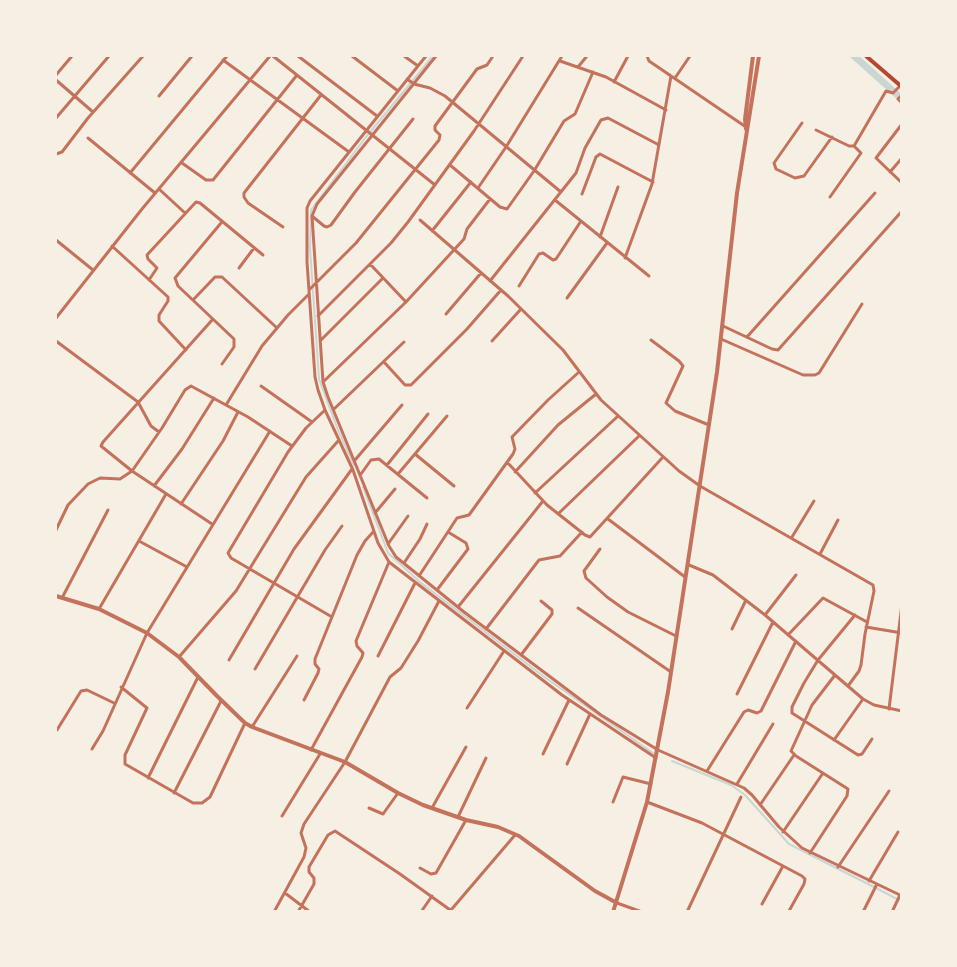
<!DOCTYPE html>
<style>
body{margin:0}
#map{position:relative;width:957px;height:967px;overflow:hidden;background:#f6efe4;font-family:"Open Sans",sans-serif}
canvas{display:block}
.frame{position:absolute;inset:0;border:57px solid #f6efe4;pointer-events:none}
</style>
<div id="map">
<canvas width="957" height="967"></canvas>
<div class="frame"></div>
</div>
<script>
const context = document.querySelector('canvas').getContext('2d');
context.lineJoin = 'round';
const poly = rows => new Path2D(rows.map(r => 'M' + r).join(''));
function trace(path, color, width, dash) { context.strokeStyle = color; context.lineWidth = width; context.lineCap = dash ? 'butt' : 'round'; context.setLineDash(dash || []); context.stroke(path); }
trace(poly([
 [354,465,338,430,319,379,310,248,311,210,366,137,433,56],
 [363,487,388,553,420,582,543,676,653,753],
 [672,761,731,785,745,795,789,844,874,887],
 [876,888,897,899],
 [900,900,902,901]
]), '#c9d6d2', 2);
trace(poly([
 [854,56,902,99]
]), '#c9d6d2', 7);
trace(poly([
 [273,56,435,185],
 [298,56,377,116],
 [352,56,398,91],
 [404,56,418,66],
 [426,56,310,201,307,208,307,262,315,377,318,390,325,410,353,470,378,543,389,562,562,695,656,758],
 [436,56,317,204,312,216,323,382,328,397,389,546,396,557,464,612,601,715,658,750,744,788,752,795,779,827,802,848,902,896],
 [647,56,649,61,746,127],
 [223,60,349,152],
 [560,61,606,77,666,110],
 [578,67,587,56],
 [56,75,72,56],
 [675,78,690,56],
 [407,79,414,84,430,88,445,96,561,192],
 [56,80,93,112],
 [614,82,628,56],
 [902,95,898,99,902,103],
 [159,96,192,56],
 [56,118,109,56],
 [802,123,774,163,776,169,795,178,804,176,832,137],
 [902,124,876,158,902,183],
 [816,130,849,146,854,146,886,91,893,93,900,86],
 [88,138,155,193],
 [56,154,62,152,88,118,143,56],
 [182,163,206,180,213,180,297,75],
 [450,165,500,207,507,209,534,171,564,121,575,114,593,72],
 [890,172,902,158],
 [130,173,227,56],
 [478,188,506,147,562,56],
 [159,189,185,213],
 [582,194,596,157,600,154,653,182],
 [830,197,861,153,854,146],
 [555,200,649,276],
 [312,216,324,226,327,227,331,225,355,192,413,119],
 [420,220,508,296,563,350,601,400,679,471,700,486,873,585,874,591,865,634,861,665,859,671,848,686],
 [221,223,175,278,178,286,234,339,234,347,222,364],
 [283,227,248,203,244,197,244,193,321,95],
 [432,231,471,182],
 [600,237,618,187],
 [56,240,93,270],
 [112,246,168,297,168,301,159,315,159,321,186,350],
 [625,258,652,184,671,76],
 [370,264,406,302],
 [239,268,254,248],
 [149,280,157,268,148,259,147,255,196,202,200,203,263,255],
 [490,281,576,173,585,148,601,120,608,118,659,145],
 [519,286,539,254,543,253,553,260,556,259,581,221],
 [309,290,356,243,439,140,440,135,435,130,435,126,477,69,487,65,493,56],
 [567,298,607,243],
 [193,300,215,277,222,277,277,328],
 [446,314,481,273],
 [318,316,391,243,408,222,474,131,523,56],
 [56,318,142,209,270,56],
 [723,326,772,349,778,350,902,211],
 [747,337,875,193],
 [721,339,803,375,815,375,819,373,862,304],
 [651,340,679,361,683,366,666,403,675,411,709,425],
 [56,341,138,402,151,426,159,432],
 [320,341,383,278],
 [492,341,521,309],
 [384,362,405,385,411,385,467,329,501,290],
 [323,382,406,302,464,239,467,229,490,199],
 [261,386,312,422],
 [226,405,262,346,288,315,309,294],
 [334,409,404,342],
 [325,410,306,428,288,452,228,553,231,558,332,617],
 [415,454,454,486],
 [355,460,402,405],
 [507,462,547,505,585,535,590,537,663,457],
 [387,465,428,414],
 [515,472,558,425,596,394],
 [361,474,371,460,379,459,427,498],
 [398,474,447,416],
 [154,486,182,449,214,398],
 [535,493,617,417],
 [181,504,223,441,238,412],
 [375,513,395,489],
 [558,514,639,436],
 [608,519,685,577],
 [212,524,132,471,101,446,103,442,213,319],
 [56,530,68,505,88,484,100,478,120,479,132,471,162,428,185,390,191,386,248,417,292,446],
 [792,537,814,501],
 [139,541,187,567],
 [388,544,408,516],
 [600,549,584,571,586,578,607,597,628,612,676,636],
 [820,554,838,520],
 [404,563,420,539,427,524],
 [689,565,713,575,765,615,863,699,874,705,902,711],
 [419,576,457,518,469,515,513,454,515,449,512,437,548,400,579,372],
 [437,590,468,549,466,543,448,532],
 [62,598,108,510],
 [458,607,543,501],
 [578,608,671,672],
 [99,609,166,494],
 [765,615,796,575],
 [855,615,818,660,804,683,792,707,792,713,858,755,862,754,872,739],
 [866,627,902,633],
 [486,629,539,560,560,556,582,532],
 [732,629,746,600],
 [788,635,823,598,867,622],
 [521,655,552,614,552,610,541,601],
 [378,656,415,583],
 [179,657,236,591,306,477,339,440],
 [229,660,294,549,352,469],
 [255,669,325,550,342,526],
 [121,687,147,708,125,755,125,764,193,803,202,803,210,797,245,723],
 [737,694,773,622],
 [304,700,318,673,319,669,315,664,315,659,357,555,365,541,374,531],
 [467,708,504,651],
 [889,709,902,604],
 [252,727,297,656],
 [57,730,81,691,87,690,114,703],
 [834,740,863,699],
 [92,749,103,731,147,633,270,431],
 [311,750,362,657,363,653,357,646,356,641,389,562],
 [543,754,569,700],
 [567,764,590,714],
 [707,771,744,712,748,710,757,713,761,711,796,641],
 [148,778,198,677],
 [737,784,773,724],
 [174,793,221,701],
 [613,802,623,777,651,784],
 [647,802,702,823,802,876,805,879,804,884,789,911],
 [760,805,794,755],
 [369,808,383,814,398,793],
 [432,808,466,747],
 [282,816,320,754],
 [458,817,486,758],
 [783,832,823,773],
 [810,853,847,796,848,789,796,756,791,751,812,705,835,675],
 [838,867,889,791],
 [420,868,431,874,436,873,466,820],
 [869,881,898,832],
 [285,893,310,912],
 [617,903,642,912],
 [762,904,783,866],
 [451,910,515,835],
 [274,912,304,857,306,848,301,833,304,824,345,762,390,677,401,668,418,641,439,601],
 [298,912,314,884,314,878,309,872,309,867,328,835,335,831,400,874,453,912],
 [421,912,432,896],
 [687,912,741,797],
 [863,912,877,884],
 [892,912,900,895]
]), '#c5725c', 3);
trace(poly([
 [746,129,745,119,753,56],
 [56,596,99,609,147,633,179,657,217,696,245,723,252,727,345,762,398,793,423,805,466,820,498,827,519,836,595,891,617,903],
 [613,912,647,802,668,692,717,372,737,193,759,56]
]), '#c5725c', 4);
trace(poly([
 [866,56,902,87]
]), '#b5482f', 4);
</script>
